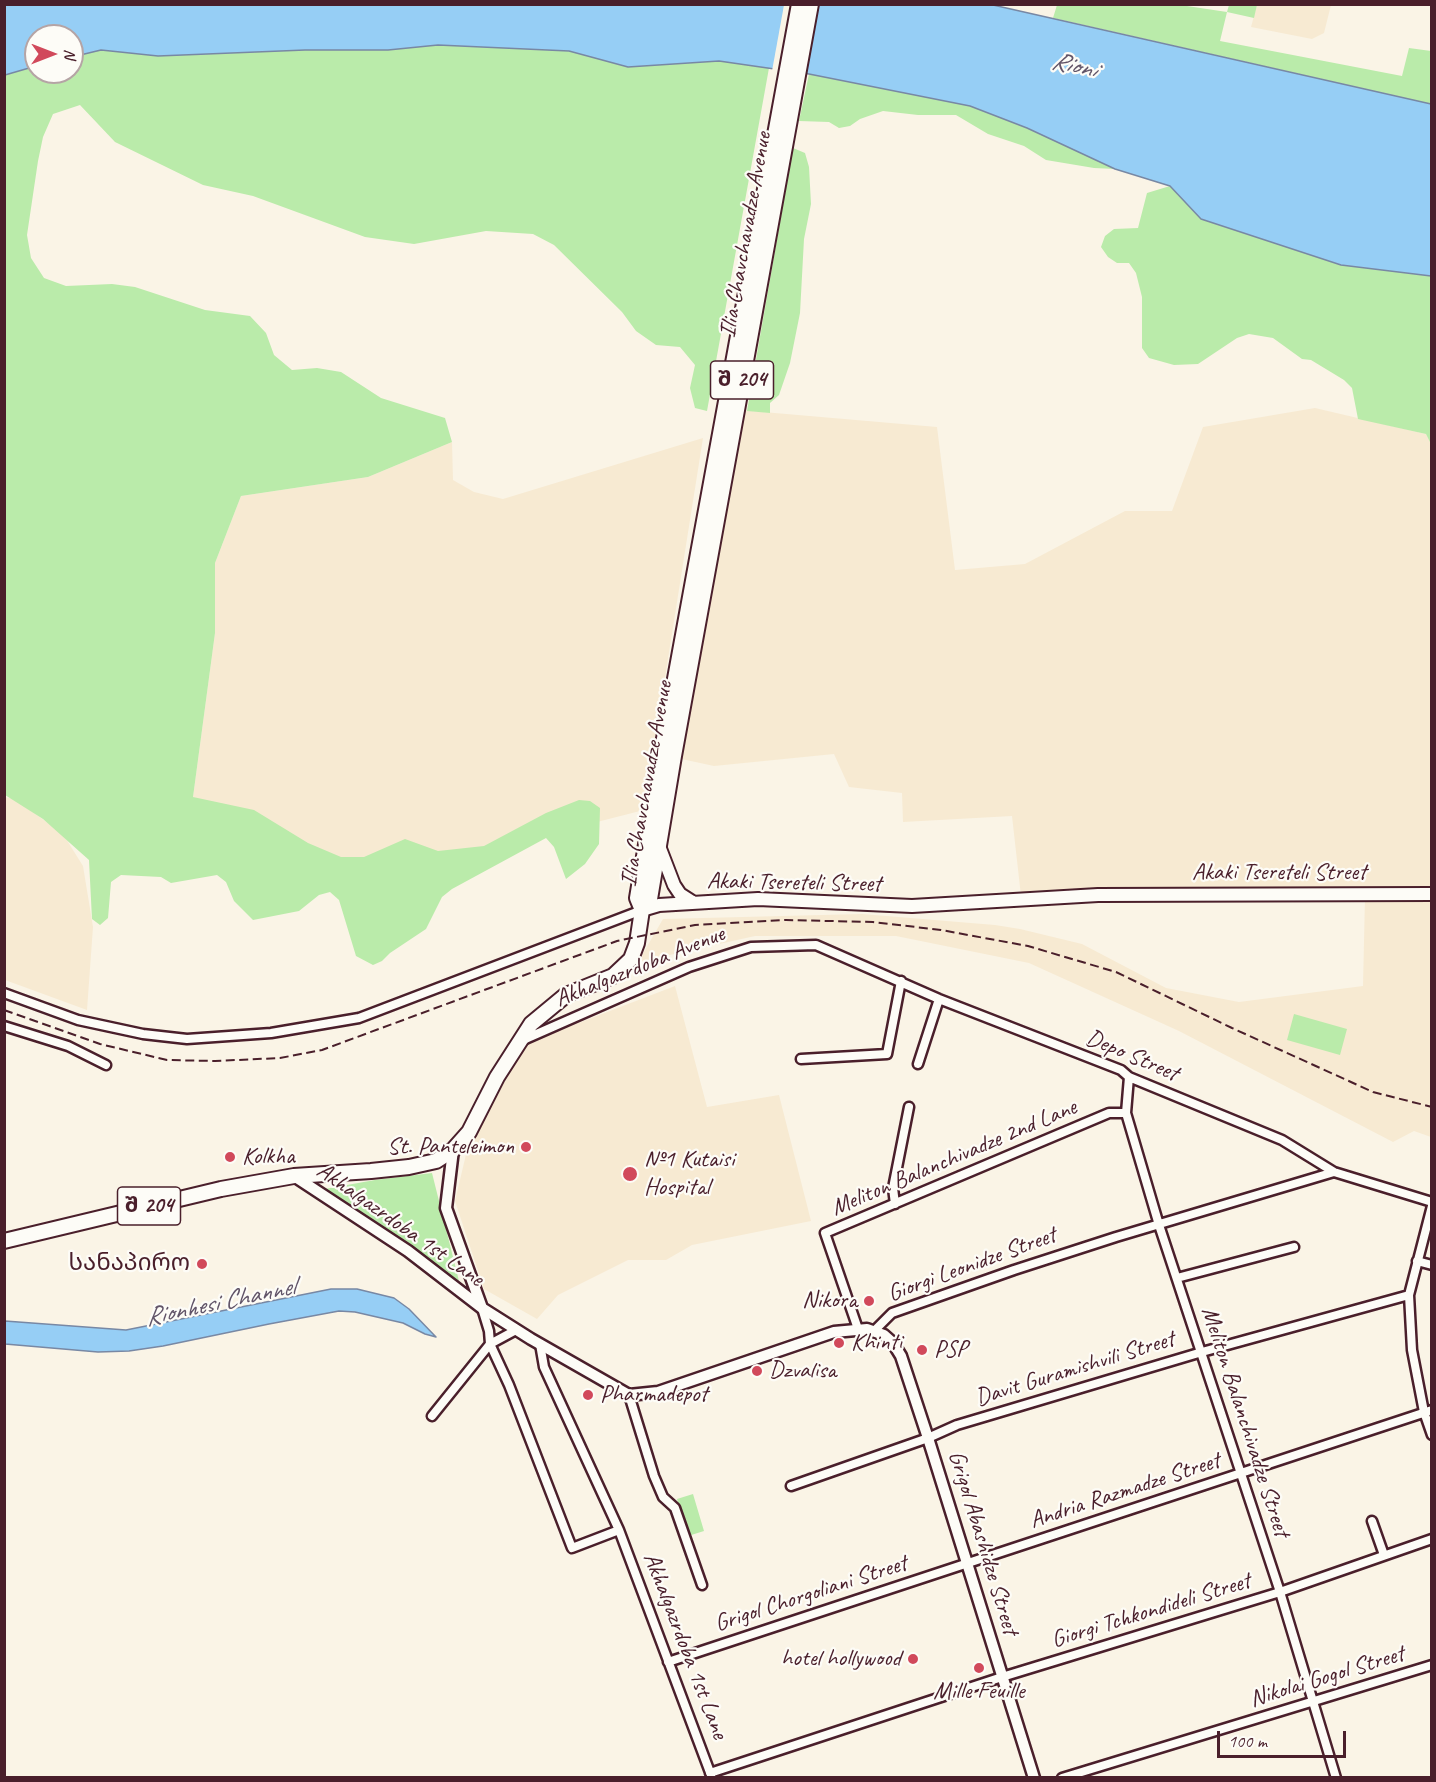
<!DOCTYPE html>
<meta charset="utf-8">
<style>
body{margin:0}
#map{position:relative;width:1436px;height:1782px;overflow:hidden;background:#faf4e6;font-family:Caveat,sans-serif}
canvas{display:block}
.frame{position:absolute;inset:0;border:6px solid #4a1f2b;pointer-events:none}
.north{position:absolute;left:24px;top:24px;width:60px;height:60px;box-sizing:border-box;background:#fdfcf7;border:2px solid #b5a4a5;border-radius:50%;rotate:90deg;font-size:16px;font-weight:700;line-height:24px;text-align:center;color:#4a1f2b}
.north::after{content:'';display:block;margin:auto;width:21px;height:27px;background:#d1495b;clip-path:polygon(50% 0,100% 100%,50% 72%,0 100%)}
.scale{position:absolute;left:1217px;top:1731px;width:129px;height:27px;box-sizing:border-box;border:3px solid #4a1f2b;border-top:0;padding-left:8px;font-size:18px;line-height:21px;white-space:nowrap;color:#4a1f2b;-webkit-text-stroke:4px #fdfcf7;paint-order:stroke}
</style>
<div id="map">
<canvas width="1436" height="1782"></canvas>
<div class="frame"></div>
<div class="north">N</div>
<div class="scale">100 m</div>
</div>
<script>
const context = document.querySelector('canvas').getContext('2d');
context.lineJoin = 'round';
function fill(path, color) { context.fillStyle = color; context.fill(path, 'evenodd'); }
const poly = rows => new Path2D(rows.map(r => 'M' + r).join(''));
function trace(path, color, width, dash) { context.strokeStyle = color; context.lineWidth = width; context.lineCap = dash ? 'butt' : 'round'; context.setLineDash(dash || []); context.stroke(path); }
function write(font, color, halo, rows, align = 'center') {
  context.font = font + ' Caveat,"Noto Sans Georgian",sans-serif'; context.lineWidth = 4.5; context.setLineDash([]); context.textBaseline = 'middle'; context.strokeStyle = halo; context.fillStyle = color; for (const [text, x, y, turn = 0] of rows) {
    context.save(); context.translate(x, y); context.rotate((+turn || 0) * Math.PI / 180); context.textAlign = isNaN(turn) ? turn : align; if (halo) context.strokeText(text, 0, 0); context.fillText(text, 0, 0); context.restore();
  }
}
fill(poly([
 [1257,5,1331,5,1324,33,1312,39,1251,27],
 [1315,408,1426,434,1432,444,1431,1137,1414,1131,1393,1142,1179,1031,1029,963,896,936,755,936,638,962,663,919,862,914,995,925,1020,929,1082,944,1166,988,1239,1002,1363,986,1365,897,1021,896,1012,816,903,822,902,793,849,787,834,754,714,766,677,758,740,410,937,427,955,570,1025,564,1125,511,1172,511,1203,427],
 [703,438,644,810,546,835,336,876,193,797,215,633,215,563,241,496,368,477,452,442,453,480,474,492,503,499],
 [4,797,15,799,63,834,83,866,93,927,87,1010,5,980],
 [675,986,707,1107,779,1095,811,1221,692,1245,666,1260,628,1260,558,1295,537,1319,484,1289,455,1201,468,1146,525,1046,555,1032]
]), '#f7ead2');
fill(poly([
 [1187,4,1187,6,1227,12,1229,5,1257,5,1254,18,1227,12,1220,41,1402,76,1409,48,1431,51,1431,104,1053,18,1057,5],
 [438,45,569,51,628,67,719,61,769,68,707,411,695,408,690,388,695,365,680,347,656,345,636,331,622,312,554,245,533,234,486,231,414,244,365,237,253,196,203,185,115,142,80,105,53,114,43,137,38,161,27,235,31,258,44,278,66,286,112,284,135,287,205,310,250,316,266,333,274,355,292,370,317,368,341,372,381,398,445,418,452,442,368,477,241,496,215,563,215,633,193,797,254,810,308,843,341,857,364,857,405,839,438,851,484,846,546,813,579,800,590,801,600,808,599,844,585,864,566,879,554,847,546,838,452,889,442,897,426,929,390,953,382,961,373,965,356,956,339,900,330,892,319,895,299,911,253,920,234,901,226,882,217,875,171,883,161,877,121,875,111,882,108,918,100,925,92,919,89,860,43,819,5,795,4,75,36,66,36,72,72,72,72,57,101,50,158,56,305,50,388,50],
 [809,74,970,106,1027,128,1115,169,1094,168,1046,160,1024,146,988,134,956,115,918,115,883,111,860,119,850,126,839,128,829,122,799,121],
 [793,148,805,153,809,167,811,204,804,239,800,313,790,363,779,395,770,403,770,413,747,411],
 [1170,186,1201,219,1341,265,1431,276,1431,444,1426,434,1358,419,1352,388,1344,380,1311,360,1302,359,1273,338,1249,334,1237,338,1198,364,1174,365,1149,358,1142,348,1142,297,1136,273,1129,263,1117,263,1108,257,1101,247,1105,236,1114,229,1138,228,1147,193],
 [1294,1014,1347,1029,1340,1055,1287,1040],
 [432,1173,459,1281,319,1190,375,1180],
 [693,1494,704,1531,688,1536,677,1499]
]), '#baebaa');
const water = poly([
 [5,5,993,5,1431,104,1431,276,1341,265,1201,219,1170,186,1115,169,1027,128,970,106,809,74,719,61,628,67,569,51,438,45,388,50,305,50,158,56,101,50,72,57,72,36,36,36,36,66,5,75,5,5],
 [331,1289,357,1289,394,1298,409,1309,436,1337,425,1334,403,1323,355,1312,339,1311,269,1324,163,1346,129,1351,98,1352,5,1344,5,1321,126,1330,331,1289]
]);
fill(water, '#96cef5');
trace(water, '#7888a4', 1.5);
fill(poly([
 [784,5,816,5,803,76,772,71]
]), '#faf4e6');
const minor = poly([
 [4,993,78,1020,143,1034,187,1039,271,1033,359,1018,642,910],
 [4,1026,68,1046,106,1065],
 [523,1040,689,967,751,947,816,945,939,999,1121,1070,1129,1077,1282,1140,1334,1172,1432,1202],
 [801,1059,887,1054,901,981],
 [918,1064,939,999],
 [1129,1077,1126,1113,1159,1225,1280,1592,1336,1778],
 [895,1204,893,1188,909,1107],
 [1432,1206,1409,1295,1412,1350,1424,1412,1432,1435],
 [1417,1261,1432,1265],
 [1177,1278,1294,1247],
 [858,1329,825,1233,1109,1113,1126,1113],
 [516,1330,490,1344,509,1385,572,1548,619,1530],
 [875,1330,892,1313,1014,1270,1116,1237,1334,1172],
 [540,1344,544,1367,619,1530,711,1775],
 [629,1395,654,1476,663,1497,675,1508,702,1585],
 [432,1416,490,1344,489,1331,482,1308],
 [791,1486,928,1438,957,1425,1202,1352,1409,1295],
 [1372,1521,1384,1555],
 [668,1662,1432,1410],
 [710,1773,1002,1677,1280,1592,1432,1539],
 [1062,1778,1432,1665]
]);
const tertiary = poly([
 [453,1150,446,1208,482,1308],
 [294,1176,408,1251,482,1308,531,1339,629,1395,658,1392,834,1332,867,1329,884,1335,893,1343,901,1356,928,1438,1034,1778]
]);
const secondary = poly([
 [659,846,674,885,680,894,694,903],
 [642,910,659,905,758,899,912,906,1098,895,1432,894]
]);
const primary = poly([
 [642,910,649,905,674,756,811,4],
 [642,910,637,898,661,755,799,4],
 [4,1241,221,1189,294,1176,371,1171,409,1167,436,1161,453,1150,469,1132,497,1077,531,1024,566,995,613,976,631,959,637,943,642,910]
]);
trace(minor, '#4a1f2b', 13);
trace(tertiary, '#4a1f2b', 15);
trace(secondary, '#4a1f2b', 16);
trace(primary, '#4a1f2b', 18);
trace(minor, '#fdfcf7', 8);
trace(tertiary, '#fdfcf7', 10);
trace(secondary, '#fdfcf7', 12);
trace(primary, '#fdfcf7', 14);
trace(poly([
 [4,1010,100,1044,167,1060,215,1061,280,1058,322,1050,617,941,695,925,786,920,873,922,941,930,1028,946,1116,972,1232,1028,1373,1092,1432,1107]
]), '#4a1f2b', 2, [9, 4.5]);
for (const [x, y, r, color] of [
 [526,1147,6,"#d1495b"],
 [230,1157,6,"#d1495b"],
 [630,1174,8,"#d1495b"],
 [202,1264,6,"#d1495b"],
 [869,1301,6,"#d1495b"],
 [839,1343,6,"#d1495b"],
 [922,1350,6,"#d1495b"],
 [757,1371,6,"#d1495b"],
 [588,1395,6,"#d1495b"],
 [913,1659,6,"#d1495b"],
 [979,1668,6,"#d1495b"]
]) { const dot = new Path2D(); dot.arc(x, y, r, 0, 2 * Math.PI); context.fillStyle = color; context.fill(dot); trace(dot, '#fdfcf7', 2); }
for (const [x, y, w] of [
 [742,380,63],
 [149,1206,63]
]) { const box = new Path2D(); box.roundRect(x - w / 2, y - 19, w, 38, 4.5); context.fillStyle = '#fdfcf7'; context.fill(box); trace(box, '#4a1f2b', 1.5); }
write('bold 22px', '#4a1f2b', null, [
 ["შ 204",742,380],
 ["შ 204",149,1206]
]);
write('24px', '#4a1f2b', '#fdfcf7', [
 ["Ilia Chavchavadze Avenue",746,235,-80],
 ["Ilia Chavchavadze Avenue",647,784,-80],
 ["Akaki Tsereteli Street",1279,873],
 ["Akaki Tsereteli Street",794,883,1],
 ["Akhalgazrdoba Avenue",640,967,-22],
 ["Depo Street",1132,1056,23],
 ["Meliton Balanchivadze 2nd Lane",954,1158,-23],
 ["Akhalgazrdoba 1st Lane",400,1225,35],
 ["Giorgi Leonidze Street",972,1265,-20],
 ["Davit Guramishvili Street",1075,1369,-17],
 ["Meliton Balanchivadze Street",1245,1422,72],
 ["Andria Razmadze Street",1125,1491,-18],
 ["Grigol Abashidze Street",983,1543,73],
 ["Grigol Chorgoliani Street",811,1594,-18],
 ["Giorgi Tchkondideli Street",1151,1611,-17],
 ["Akhalgazrdoba 1st Lane",685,1646,69],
 ["Nikolai Gogol Street",1327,1677,-17]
]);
write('24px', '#4a1f2b', '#fdfcf7', [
 ["St. Panteleimon",514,1147,"right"],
 ["Kolkha",242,1157],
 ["№1 Kutaisi",644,1160],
 ["Hospital",644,1188],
 ["სანაპირო",190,1264,"right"],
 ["Nikora",857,1301,"right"],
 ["Khinti",851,1343],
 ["PSP",934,1350],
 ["Dzvalisa",769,1371],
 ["Pharmadepot",600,1395],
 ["hotel hollywood",901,1659,"right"],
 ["Mille Feuille",979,1692,"center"]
], 'left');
write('italic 26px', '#615468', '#fdfcf7', [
 ["Rioni",1074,66,13],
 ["Rionhesi Channel",220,1303,-12]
]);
</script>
